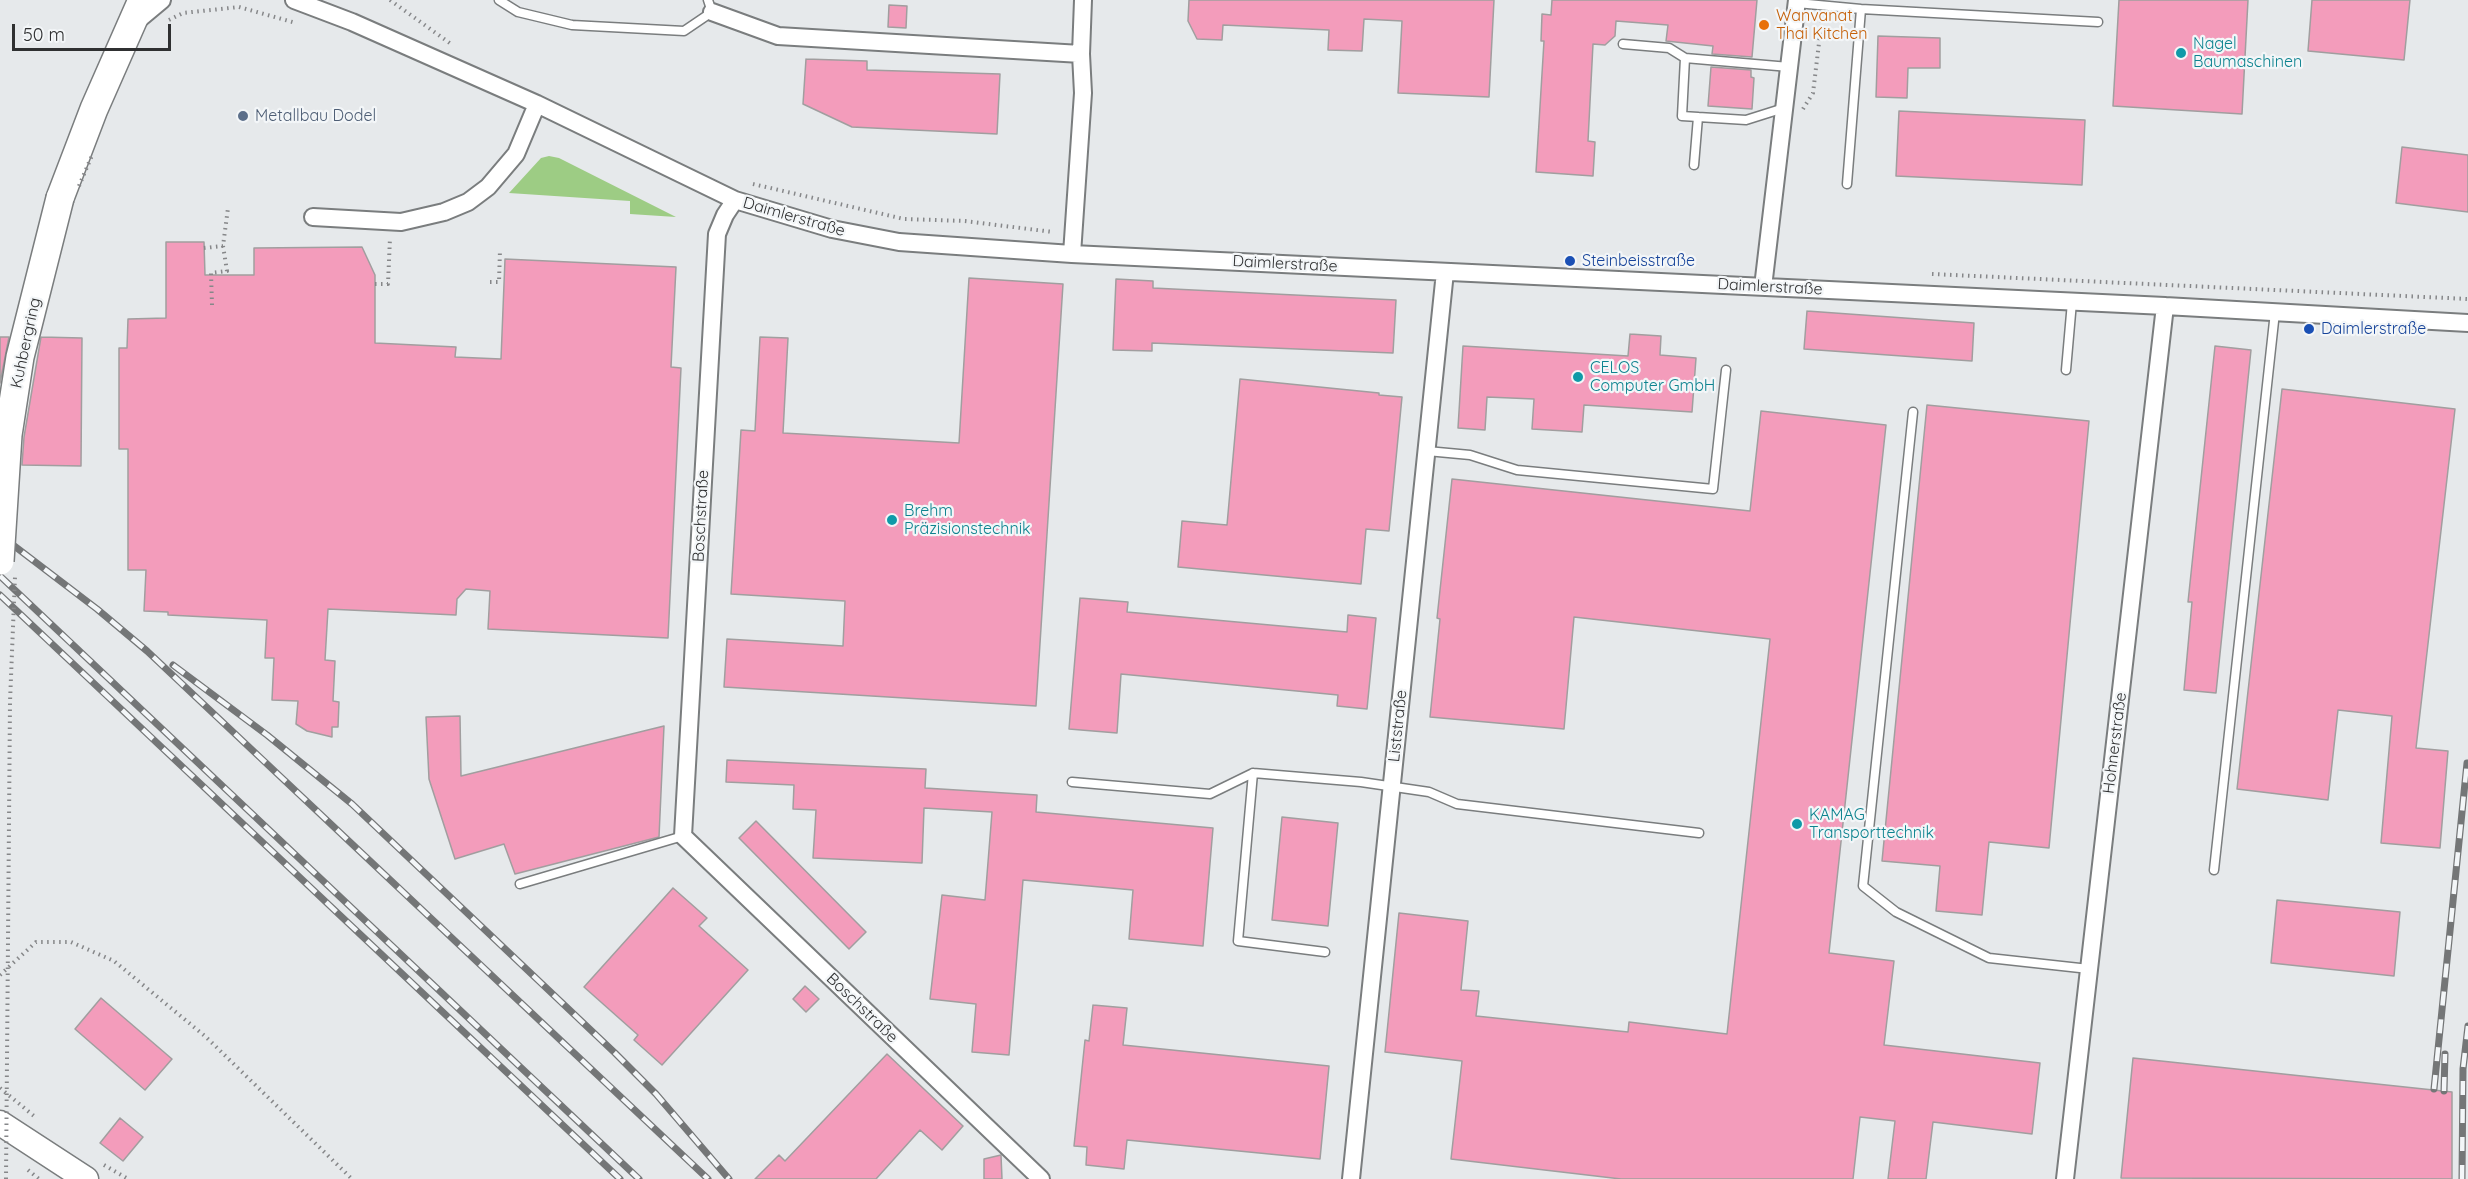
<!DOCTYPE html>
<meta charset="utf-8">
<style>
body{margin:0}
#map{position:relative;width:2468px;height:1179px;overflow:hidden;background:#e6e9eb;font-family:Quicksand,sans-serif}
canvas{display:block}
.scale{position:absolute;left:12px;top:24px;width:159px;height:27px;box-sizing:border-box;border:3px solid #2f3031;border-top:0;padding-left:8px;font-size:18px;line-height:21px;white-space:nowrap;color:#2f3031;-webkit-text-stroke:4px #f3f6f8;paint-order:stroke}
</style>
<div id="map">
<canvas width="2468" height="1179"></canvas>
<div class="scale">50 m</div>
</div>
<script>
const context = document.querySelector('canvas').getContext('2d');
context.lineJoin = 'round';
function fill(path, color) { context.fillStyle = color; context.fill(path, 'evenodd'); }
const poly = rows => new Path2D(rows.map(r => 'M' + r).join(''));
function trace(path, color, width, dash) { context.strokeStyle = color; context.lineWidth = width; context.lineCap = dash ? 'butt' : 'round'; context.setLineDash(dash || []); context.stroke(path); }
function write(font, color, halo, rows, align = 'center') {
  context.font = font + ' Quicksand,sans-serif'; context.lineWidth = 4.5; context.setLineDash([]); context.textBaseline = 'middle'; context.strokeStyle = halo; context.fillStyle = color; for (const [text, x, y, turn = 0] of rows) {
    context.save(); context.translate(x, y); context.rotate((+turn || 0) * Math.PI / 180); context.textAlign = isNaN(turn) ? turn : align; if (halo) context.strokeText(text, 0, 0); context.fillText(text, 0, 0); context.restore();
  }
}
fill(poly([
 [549,156,559,158,676,217,630,214,630,201,509,193,541,158]
]), '#9dcc84');
const building = poly([
 [1189,0,1494,0,1489,97,1398,93,1402,21,1364,19,1362,51,1328,50,1329,30,1223,25,1222,40,1197,39,1188,21,1189,0],
 [1552,0,1757,0,1752,57,1712,54,1713,46,1666,41,1668,25,1616,21,1615,36,1605,45,1593,44,1588,141,1595,142,1593,176,1536,172,1544,41,1541,41,1542,14,1551,15,1552,0],
 [2119,0,2248,0,2242,114,2113,106,2119,0],
 [2312,0,2410,0,2404,60,2308,51,2312,0],
 [889,5,907,6,906,28,888,27,889,5],
 [1878,36,1940,38,1940,68,1908,68,1907,98,1876,97,1878,36],
 [806,59,867,61,867,70,1000,74,997,134,852,127,803,104,806,59],
 [1711,67,1751,70,1751,77,1754,78,1752,109,1708,106,1711,67],
 [1899,111,2085,120,2082,185,1896,176,1899,111],
 [2402,147,2468,155,2468,212,2396,203,2402,147],
 [166,242,204,242,205,275,254,275,254,248,362,247,375,275,375,343,456,347,455,357,501,359,505,259,676,267,671,367,681,368,668,638,488,629,490,591,466,589,457,599,456,615,328,609,325,660,335,661,333,701,339,702,338,727,332,727,332,737,307,731,296,724,298,701,272,700,274,658,265,658,267,620,168,615,168,612,144,611,146,570,128,570,128,449,119,449,119,348,127,348,128,319,166,318,166,242],
 [969,278,1063,284,1036,706,724,687,727,639,843,646,845,601,731,594,741,430,755,431,760,337,788,338,783,433,959,443,969,278],
 [1116,279,1153,281,1153,288,1396,300,1393,353,1152,343,1152,351,1113,350,1116,279],
 [1807,311,1974,323,1972,361,1804,349,1807,311],
 [1630,334,1661,336,1660,355,1696,358,1692,412,1584,405,1582,432,1532,429,1534,399,1487,397,1485,430,1458,428,1463,346,1628,356,1630,334],
 [0,337,9,337,0,383,0,337],
 [41,337,82,338,81,466,22,465,24,437,41,337],
 [2215,346,2251,350,2216,693,2184,690,2192,602,2188,602,2215,346],
 [1240,379,1379,393,1379,395,1402,397,1389,531,1366,529,1361,584,1178,567,1182,521,1227,525,1240,379],
 [2282,389,2455,409,2416,748,2448,751,2440,848,2381,843,2392,716,2338,710,2328,800,2237,789,2282,389],
 [1927,405,2089,421,2049,848,1989,842,1982,915,1936,911,1940,866,1882,861,1927,405],
 [1761,411,1886,425,1829,953,1894,961,1884,1045,2040,1063,2032,1134,1933,1122,1926,1179,1888,1179,1895,1121,1860,1117,1853,1179,1621,1179,1451,1159,1462,1061,1385,1052,1399,913,1468,921,1461,990,1479,991,1476,1016,1628,1032,1629,1022,1727,1034,1770,639,1574,617,1564,729,1430,717,1440,619,1437,618,1452,479,1750,511,1761,411],
 [1080,598,1128,602,1127,612,1347,632,1348,615,1376,618,1367,709,1337,706,1338,695,1121,674,1117,733,1069,729,1080,598],
 [460,716,461,776,664,726,659,837,515,874,504,844,455,859,429,779,426,717,460,716],
 [727,760,926,769,925,788,1037,795,1036,812,1213,828,1203,946,1129,939,1133,890,1023,880,1009,1055,972,1052,976,1004,930,999,942,895,985,900,992,812,924,808,922,863,813,858,816,810,793,809,794,785,726,782,727,760],
 [1282,817,1338,823,1328,926,1272,920,1282,817],
 [756,821,866,932,849,949,739,838,756,821],
 [673,888,707,918,699,926,748,970,662,1065,634,1040,638,1035,584,987,673,888],
 [2277,900,2400,912,2394,976,2271,963,2277,900],
 [805,986,819,999,806,1012,793,999,805,986],
 [101,998,172,1059,145,1090,75,1029,101,998],
 [1093,1005,1127,1008,1123,1045,1329,1066,1320,1159,1127,1140,1124,1169,1086,1165,1087,1147,1074,1146,1085,1040,1089,1041,1093,1005],
 [887,1054,963,1126,942,1150,920,1130,876,1179,755,1179,779,1155,785,1161,887,1054],
 [2133,1058,2452,1092,2452,1179,2121,1178,2133,1058],
 [120,1118,143,1137,123,1161,100,1143,120,1118],
 [1001,1155,1002,1179,984,1179,984,1159,1001,1155]
]);
fill(building, '#f39cbb');
trace(building, '#a19e9f', 1.5);
const service = poly([
 [499,0,518,12,572,25,684,31,712,12,708,0],
 [1797,3,1861,9,2098,22],
 [1623,44,1669,48,1685,58,1789,67],
 [1685,58,1682,116,1746,120,1784,108],
 [1694,165,1698,117],
 [1847,184,1861,9],
 [2066,370,2072,302],
 [1913,412,1863,886,1896,912,1989,958,2089,969],
 [1427,451,1470,455,1517,470,1713,489,1726,370],
 [1253,773,1238,941,1325,952],
 [1072,782,1210,794,1253,773,1361,782,1429,792,1457,804,1699,833],
 [2214,870,2275,312],
 [520,884,683,836]
]);
const minor = poly([
 [294,0,352,22,537,104,735,200,832,229,899,242,1072,254,2165,306,2468,323],
 [712,12,778,36,1081,54],
 [138,20,162,0],
 [735,200,725,215,717,234,683,836,1041,1179],
 [313,217,401,222,444,212,468,202,488,187,516,154,537,104],
 [1072,254,1083,93,1081,54,1083,0],
 [1763,287,1797,0],
 [1351,1179,1445,272],
 [2065,1179,2165,306]
]);
const secondary = poly([
 [0,1123,86,1179]
]);
const primary = poly([
 [60,198,94,109,142,0]
]);
trace(service, '#7a7d7e', 11);
trace(minor, '#7a7d7e', 20);
trace(secondary, '#7a7d7e', 27);
trace(primary, '#7a7d7e', 30);
trace(poly([
 [390,0,451,44],
 [169,20,183,13,239,7,296,23],
 [1803,109,1813,93,1822,18],
 [753,184,904,219,965,221,1053,232],
 [204,248,223,246],
 [1932,274,2468,299],
 [490,282,499,282,500,250],
 [375,284,388,284,390,238],
 [212,305,211,273,227,271,223,246,228,208],
 [0,975,36,942,71,942,114,961,206,1037,352,1179],
 [0,1088,34,1116],
 [104,1165,128,1179],
 [28,1170,39,1179]
]), '#868789', 4, [1.5, 4.5]);
trace(service, '#fff', 8);
trace(minor, '#fff', 16);
trace(secondary, '#fff', 24);
trace(primary, '#fff', 27);
const rail = poly([
 [0,535,97,609,147,651,708,1179],
 [0,576,639,1179],
 [0,595,620,1179],
 [173,665,267,735,352,804,615,1053,656,1094,729,1179],
 [2434,1089,2467,763],
 [2444,1091,2445,1054],
 [2462,1179,2463,1069,2468,1026]
]);
trace(rail, '#747677', 7);
trace(rail, '#f3f6f8', 4.5, [14]);
const primaryBridge = poly([
 [0,561,8,435,20,357,60,198]
]);
trace(primaryBridge, '#7a7d7e', 30, []);
trace(poly([
 [79,186,93,153],
 [6,1179,10,702,15,577]
]), '#868789', 4, [1.5, 4.5]);
trace(primaryBridge, '#fff', 27);
for (const [x, y, r, color] of [
 [1764,25,6,"#e8710a"],
 [2181,53,6,"#0f9aa8"],
 [243,116,6,"#5c6f8a"],
 [1570,261,6,"#1a4fb4"],
 [2309,329,6,"#1a4fb4"],
 [1578,377,6,"#0f9aa8"],
 [892,520,6,"#0f9aa8"],
 [1797,824,6,"#0f9aa8"]
]) { const dot = new Path2D(); dot.arc(x, y, r, 0, 2 * Math.PI); context.fillStyle = color; context.fill(dot); trace(dot, '#f3f6f8', 2); }
write('16px', '#c56008', '#f3f6f8', [
 ["Wanvanat",1776,16],
 ["Thai Kitchen",1776,34]
], 'left');
write('16px', '#0d838f', '#f3f6f8', [
 ["Nagel",2193,44],
 ["Baumaschinen",2193,62],
 ["CELOS",1590,368],
 ["Computer GmbH",1590,386],
 ["Brehm",904,511],
 ["Präzisionstechnik",904,529],
 ["KAMAG",1809,815],
 ["Transporttechnik",1809,833]
], 'left');
write('16px', '#4e5e75', '#f3f6f8', [
 ["Metallbau Dodel",255,116]
], 'left');
write('16px', '#2f3031', '#f3f6f8', [
 ["Daimlerstraße",794,217,16],
 ["Daimlerstraße",1285,264,3],
 ["Daimlerstraße",1770,287,3],
 ["Kuhbergring",26,343,-78],
 ["Boschstraße",701,516,-87],
 ["Liststraße",1398,726,-84],
 ["Hohnerstraße",2115,743,-83],
 ["Boschstraße",862,1008,44]
]);
write('16px', '#164399', '#f3f6f8', [
 ["Steinbeisstraße",1582,261],
 ["Daimlerstraße",2321,329]
], 'left');
</script>
